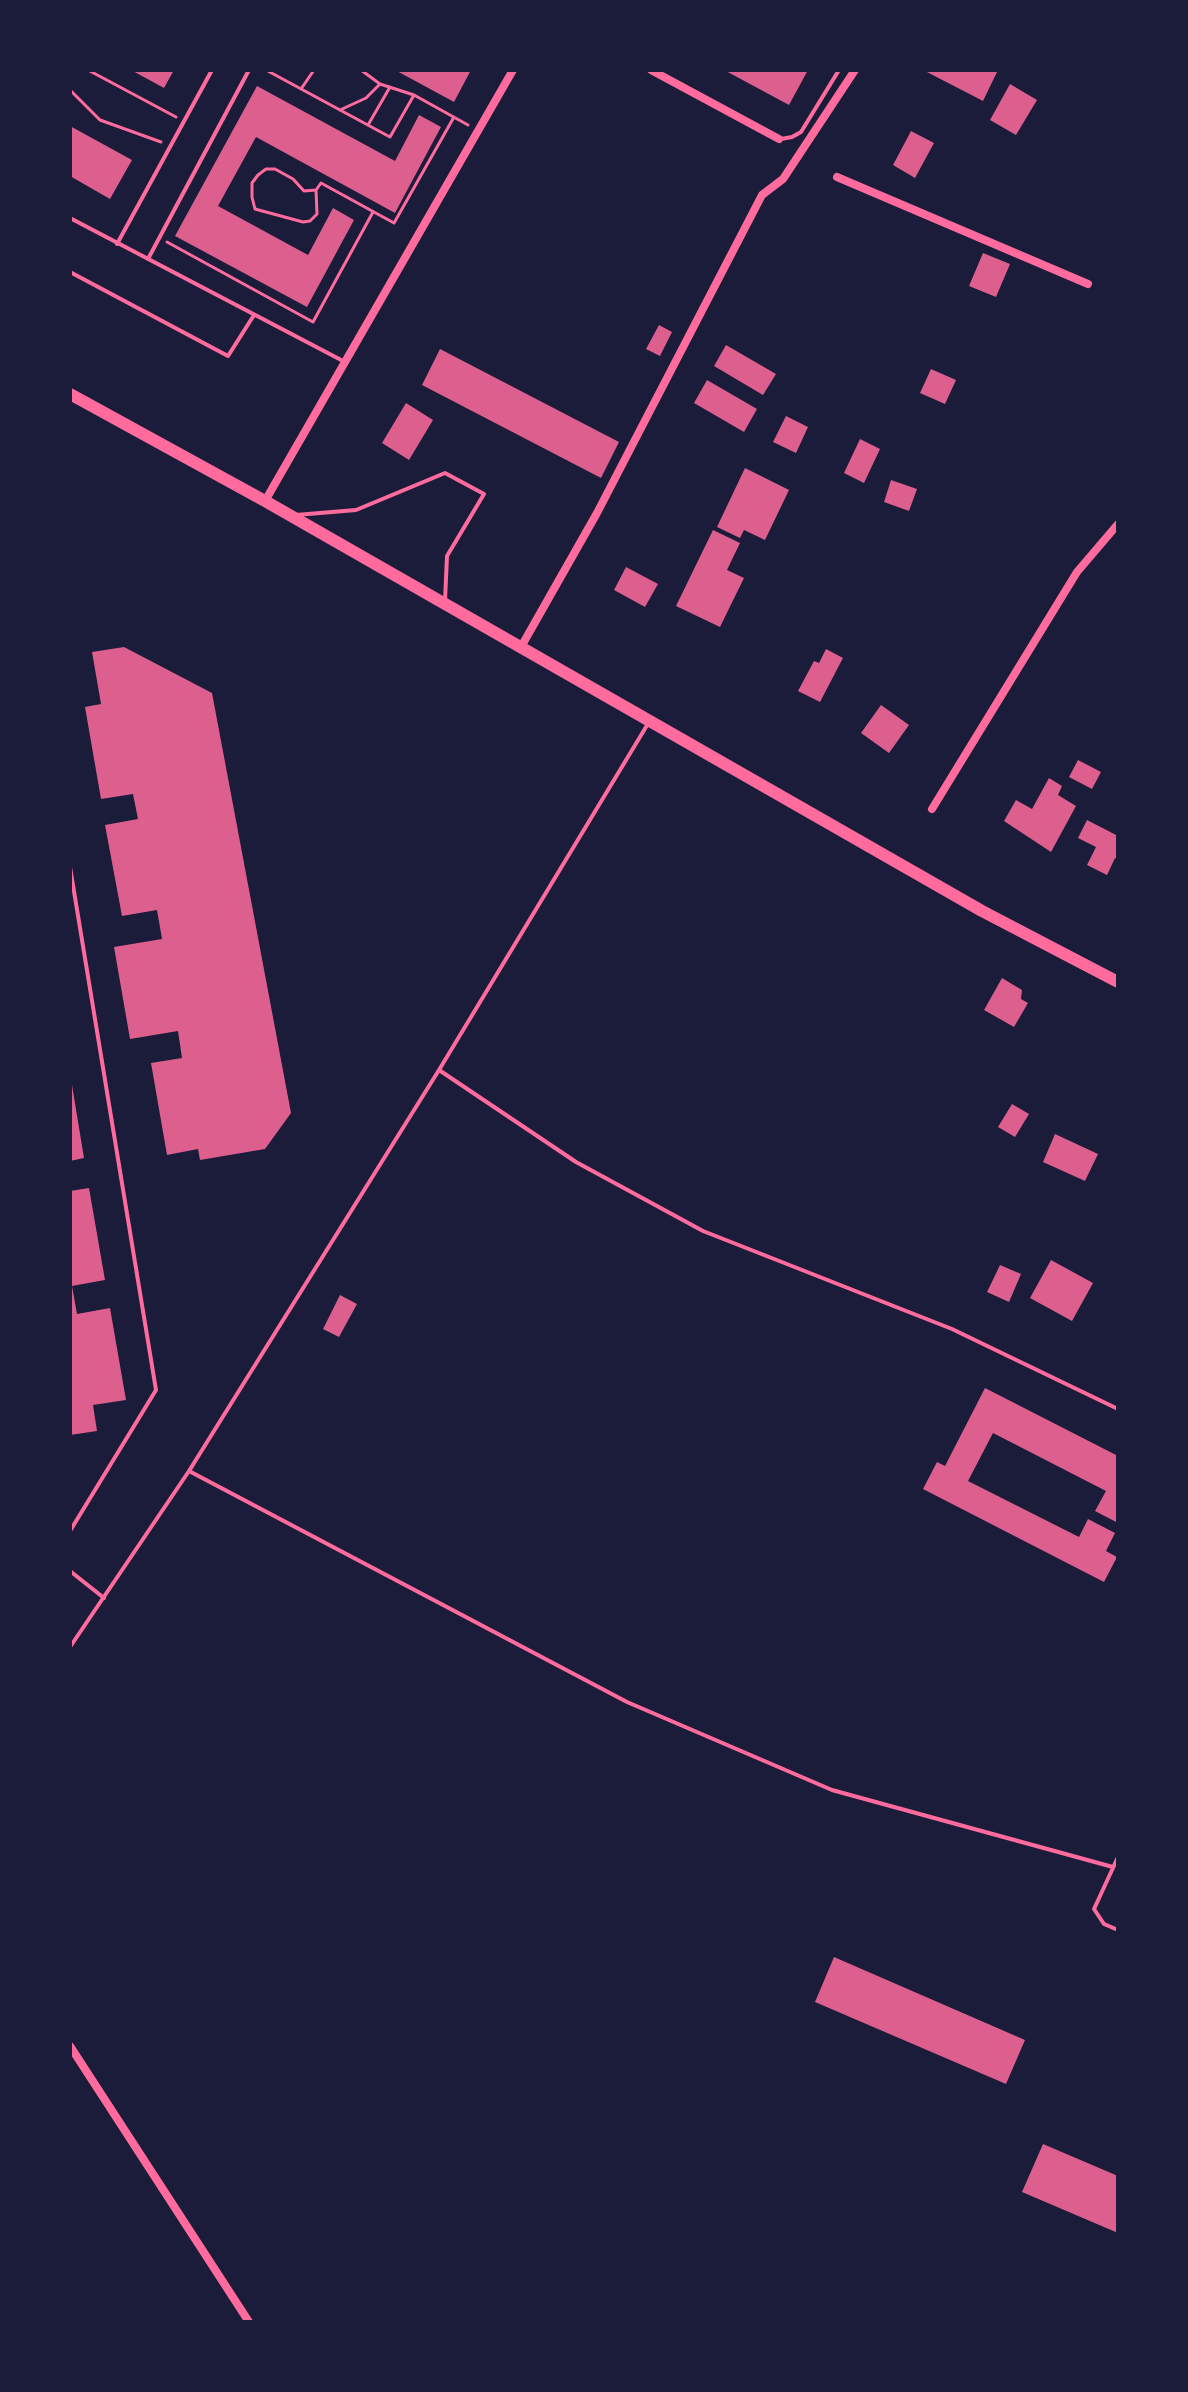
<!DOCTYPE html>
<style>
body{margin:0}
#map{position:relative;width:1188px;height:2392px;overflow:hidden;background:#1b1b3a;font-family:Ubuntu,sans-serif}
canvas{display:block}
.frame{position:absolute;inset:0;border:72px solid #1b1b3a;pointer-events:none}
</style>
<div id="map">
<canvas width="1188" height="2392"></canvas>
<div class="frame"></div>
</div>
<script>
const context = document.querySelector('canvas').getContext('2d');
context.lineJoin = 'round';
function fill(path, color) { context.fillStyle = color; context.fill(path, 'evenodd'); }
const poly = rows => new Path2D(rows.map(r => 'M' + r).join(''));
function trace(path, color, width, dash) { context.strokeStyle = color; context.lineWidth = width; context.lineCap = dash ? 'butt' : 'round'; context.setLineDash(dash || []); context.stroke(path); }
fill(poly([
 [131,70,174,70,164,88],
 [395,70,471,70,454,102],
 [724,70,808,70,789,105],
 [923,70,998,70,983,101],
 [1010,84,1037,100,1016,135,990,120],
 [257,86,395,161,419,115,441,127,395,213,256,137,218,206,308,255,333,208,354,220,307,307,175,236],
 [70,126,132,160,110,199,70,176],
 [911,131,934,143,915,178,893,165],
 [983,253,1010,264,996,297,969,286],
 [659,325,672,332,660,356,646,349],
 [726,345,776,374,763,395,714,366],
 [440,349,619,442,601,478,422,385],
 [931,369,956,380,945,404,920,393],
 [707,380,757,409,744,432,694,403],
 [406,403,433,420,409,460,382,443],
 [786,416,808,427,796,453,773,442],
 [860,439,880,449,864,483,844,473],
 [745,468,789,490,765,540,744,530,740,538,717,527],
 [891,480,917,489,909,511,884,502],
 [713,530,740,543,727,570,744,578,720,627,676,606],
 [626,567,658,584,645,607,614,590],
 [124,647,212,693,291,1113,265,1149,200,1160,198,1149,167,1155,151,1063,182,1058,178,1031,130,1039,114,947,162,939,157,910,122,916,105,825,138,819,133,794,101,799,85,707,101,704,92,652],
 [826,649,843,658,820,702,798,691,814,661,819,663],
 [881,705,909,725,889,753,861,733],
 [1078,760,1101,772,1092,789,1069,777],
 [1049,778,1062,786,1058,795,1076,806,1051,852,1004,821,1016,800,1032,809],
 [1087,820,1118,836,1118,860,1115,858,1107,875,1087,865,1096,847,1078,838],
 [1002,978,1022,990,1021,999,1028,1003,1014,1027,984,1010],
 [72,1085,84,1158,70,1161,70,1086],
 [1012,1104,1029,1114,1015,1137,998,1127],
 [1055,1134,1098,1154,1085,1181,1043,1162],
 [89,1188,105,1280,72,1286,77,1314,110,1308,126,1400,93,1405,97,1431,70,1435,70,1191],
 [1051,1260,1093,1283,1072,1321,1030,1298],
 [1000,1265,1021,1274,1009,1302,987,1292],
 [340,1295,357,1304,339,1337,323,1329],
 [985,1388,1118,1456,1118,1523,1095,1511,1106,1491,993,1433,968,1481,1079,1537,1088,1519,1115,1533,1106,1551,1117,1557,1104,1582,923,1489,937,1462,945,1466],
 [834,1957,1025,2040,1006,2084,815,2002],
 [1043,2144,1118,2176,1118,2233,1022,2192]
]), '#dd5f8e');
trace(poly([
 [88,70,176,117],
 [266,70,390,137,414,95,468,125],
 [361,70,380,84,414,95],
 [301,89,314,70],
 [70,90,100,120,161,142],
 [340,110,366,98,380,84],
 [368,125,390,87],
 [316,190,317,214,310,221,303,222,255,209,252,197,252,183,258,175,266,169,275,169,293,179,304,191,316,190,321,183,394,223,454,117],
 [167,242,313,322,373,212]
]), '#ff6b9d', 3);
trace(poly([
 [781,139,792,137,801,132,839,70],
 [70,218,345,362],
 [117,244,212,70],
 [148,259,249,70],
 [70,272,228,356,254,315],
 [296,515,356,510,445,473,484,494,447,556,445,601],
 [70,867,156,1390,70,1531],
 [439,1070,576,1162,703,1231,952,1329,1118,1409],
 [189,1471,627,1702,832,1790,1113,1867],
 [70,1571,104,1598],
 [70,1647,189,1471,439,1070,649,722],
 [1118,1857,1094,1909,1104,1924,1118,1930]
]), '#ff6b9d', 4);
trace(poly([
 [651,70,779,139],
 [837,177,1088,284],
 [265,501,513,70],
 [521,647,597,513,762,195,783,179,855,70],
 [932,809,1077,572,1118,524],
 [70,2046,249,2322]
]), '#ff6b9d', 8);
trace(poly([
 [70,394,265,501,982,911,1118,982]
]), '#ff6b9d', 12);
</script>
